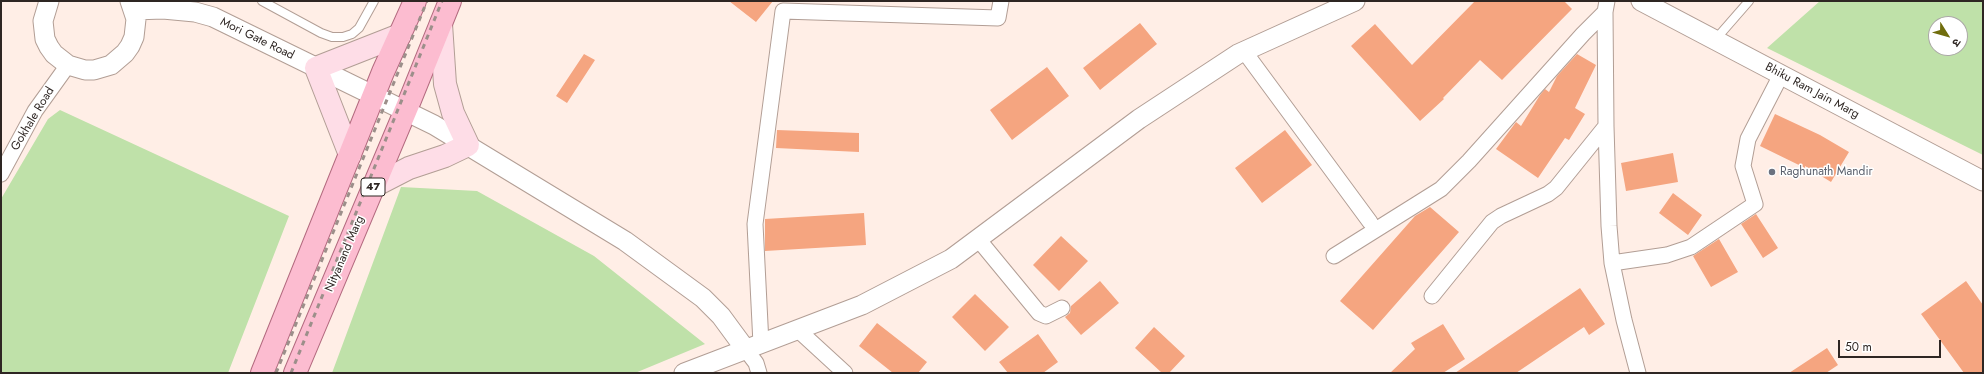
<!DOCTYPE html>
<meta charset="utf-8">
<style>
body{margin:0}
#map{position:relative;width:1984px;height:374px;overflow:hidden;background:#ffeee6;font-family:Jost,"Noto Sans Devanagari",sans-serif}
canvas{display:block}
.frame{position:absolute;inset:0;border:2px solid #2e2623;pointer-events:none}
.north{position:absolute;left:1928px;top:16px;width:40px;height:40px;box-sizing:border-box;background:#fff;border:1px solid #aba8a7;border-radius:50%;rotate:127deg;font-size:11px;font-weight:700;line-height:16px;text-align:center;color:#2e2623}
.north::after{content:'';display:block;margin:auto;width:14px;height:18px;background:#706d0d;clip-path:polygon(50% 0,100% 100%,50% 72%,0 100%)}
.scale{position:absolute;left:1838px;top:340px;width:103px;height:18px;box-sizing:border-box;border:2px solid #2e2623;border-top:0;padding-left:5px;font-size:12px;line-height:14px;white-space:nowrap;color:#2e2623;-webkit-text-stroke:3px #fff;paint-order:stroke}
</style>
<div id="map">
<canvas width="1984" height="374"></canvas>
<div class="frame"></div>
<div class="north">उ</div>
<div class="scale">50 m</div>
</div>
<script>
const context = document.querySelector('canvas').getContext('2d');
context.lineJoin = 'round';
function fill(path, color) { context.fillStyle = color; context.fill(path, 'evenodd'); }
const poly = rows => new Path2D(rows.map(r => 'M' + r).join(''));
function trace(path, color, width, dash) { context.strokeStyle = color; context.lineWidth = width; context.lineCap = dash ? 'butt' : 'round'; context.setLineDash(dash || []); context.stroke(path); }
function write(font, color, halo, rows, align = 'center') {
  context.font = font + ' Jost,sans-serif'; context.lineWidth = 3; context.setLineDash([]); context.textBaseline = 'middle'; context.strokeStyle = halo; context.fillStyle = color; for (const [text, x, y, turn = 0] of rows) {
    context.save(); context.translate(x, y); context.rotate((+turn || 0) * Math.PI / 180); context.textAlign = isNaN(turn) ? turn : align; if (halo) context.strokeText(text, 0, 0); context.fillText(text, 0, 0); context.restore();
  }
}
fill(poly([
 [1820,1,1983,1,1983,155,1767,48],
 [1936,24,1960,24,1960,48,1936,48],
 [60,110,289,216,228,373,1,373,1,199,48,119],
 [401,187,477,191,594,256,705,344,635,373,332,373]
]), '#bfe1a9');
fill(poly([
 [729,1,773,1,756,22],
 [1475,1,1564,1,1572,9,1502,80,1480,60,1443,98,1444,99,1420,121,1351,46,1375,24,1412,65],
 [1140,23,1157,44,1100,90,1083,68],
 [584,54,595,60,567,103,556,96],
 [1577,54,1596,65,1575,108,1585,114,1569,140,1565,138,1538,178,1496,149,1516,122,1521,126,1540,95,1545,89,1549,92,1557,76],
 [1047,67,1069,96,1012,140,990,110],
 [1775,114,1820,135,1849,152,1831,182,1805,166,1805,168,1760,146],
 [777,130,859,133,859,152,776,148],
 [1285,130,1312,165,1262,203,1235,168],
 [1673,153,1678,182,1626,191,1621,163],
 [1673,193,1702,215,1688,235,1659,213],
 [1430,207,1459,232,1373,330,1340,301,1415,216],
 [864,213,866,245,765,251,765,219],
 [1756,214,1778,248,1763,258,1741,224],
 [1061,236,1088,261,1059,291,1033,265],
 [1719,239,1738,272,1711,287,1693,256],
 [1100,281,1119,303,1081,335,1065,317,1070,313,1071,306],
 [1966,281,1983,305,1983,373,1964,373,1921,314],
 [1580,288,1605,324,1589,335,1584,327,1516,373,1455,373],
 [975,294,1009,327,985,351,952,317],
 [877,323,927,362,918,373,893,373,859,346],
 [1443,324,1465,359,1443,373,1390,373,1415,349,1411,343],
 [1154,327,1185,356,1169,373,1162,373,1135,348],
 [1038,334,1058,362,1043,373,1008,373,999,362],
 [1827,348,1838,365,1826,373,1789,373]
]), '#f5a580');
const service = poly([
 [262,1,321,33,332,37,343,37,352,34,359,28,374,1],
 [1715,40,1749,1]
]);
const minor = poly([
 [1607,1,1605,12,1606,126,1609,226,1612,263,1624,320,1638,373],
 [1244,51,1370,222],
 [1,174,35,111,68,65],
 [978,239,1039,313,1046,316,1062,308],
 [1334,256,1441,189,1469,161,1583,34,1605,12],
 [1612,263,1667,255,1691,247,1755,204,1743,166,1748,139,1781,75],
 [1432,296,1492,222,1501,216,1548,194,1556,188,1606,126],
 [797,329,845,373],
 [761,344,755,224,783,11,998,18,1001,1],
 [746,350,756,363,759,373]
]);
const tertiary = poly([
 [49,1,43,21,45,39,49,47,54,54,68,65,85,70,94,70,111,65,125,53,130,46,134,37,136,19,130,1],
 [1641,1,1983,181],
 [134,10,163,9,195,12,213,17,434,125,625,241,703,298,721,316,746,350],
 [684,373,862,305,951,259,1139,119,1238,54,1355,1]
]);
const secondary = poly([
 [350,155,316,68,400,35],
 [374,186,409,168,445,156,468,145,453,113,445,84,441,24]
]);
const primary = poly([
 [262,373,383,72,415,1],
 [295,373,410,100,450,1]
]);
trace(service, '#b29e95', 10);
trace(minor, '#b29e95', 17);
trace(tertiary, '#b29e95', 21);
trace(secondary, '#b29e95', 24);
trace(primary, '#b36a7f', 24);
trace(service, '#fff', 8);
trace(minor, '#fff', 15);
trace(tertiary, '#fff', 19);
trace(secondary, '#fedde7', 22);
trace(primary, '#fcbcd0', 22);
trace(poly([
 [276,373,427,1],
 [291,373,442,1]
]), '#9c8f8a', 3, [5, 5]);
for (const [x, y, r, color] of [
 [1772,172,4,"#6b7280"]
]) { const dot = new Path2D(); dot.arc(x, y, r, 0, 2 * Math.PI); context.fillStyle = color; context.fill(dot); trace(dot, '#fff', 1.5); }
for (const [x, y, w] of [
 [373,187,24]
]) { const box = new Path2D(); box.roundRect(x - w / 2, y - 9, w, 18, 3); context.fillStyle = '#fff'; context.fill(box); trace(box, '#2e2623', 1); }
write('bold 11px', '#2e2623', null, [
 ["47",373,187]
]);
write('12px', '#2e2623', '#fff', [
 ["Mori Gate Road",257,39,26],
 ["Bhiku Ram Jain Marg",1812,91,28],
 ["Gokhale Road",33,119,-59],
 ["Nityanand Marg",345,254,-67]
]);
write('12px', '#5b616d', '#fff', [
 ["Raghunath Mandir",1780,172]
], 'left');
</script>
